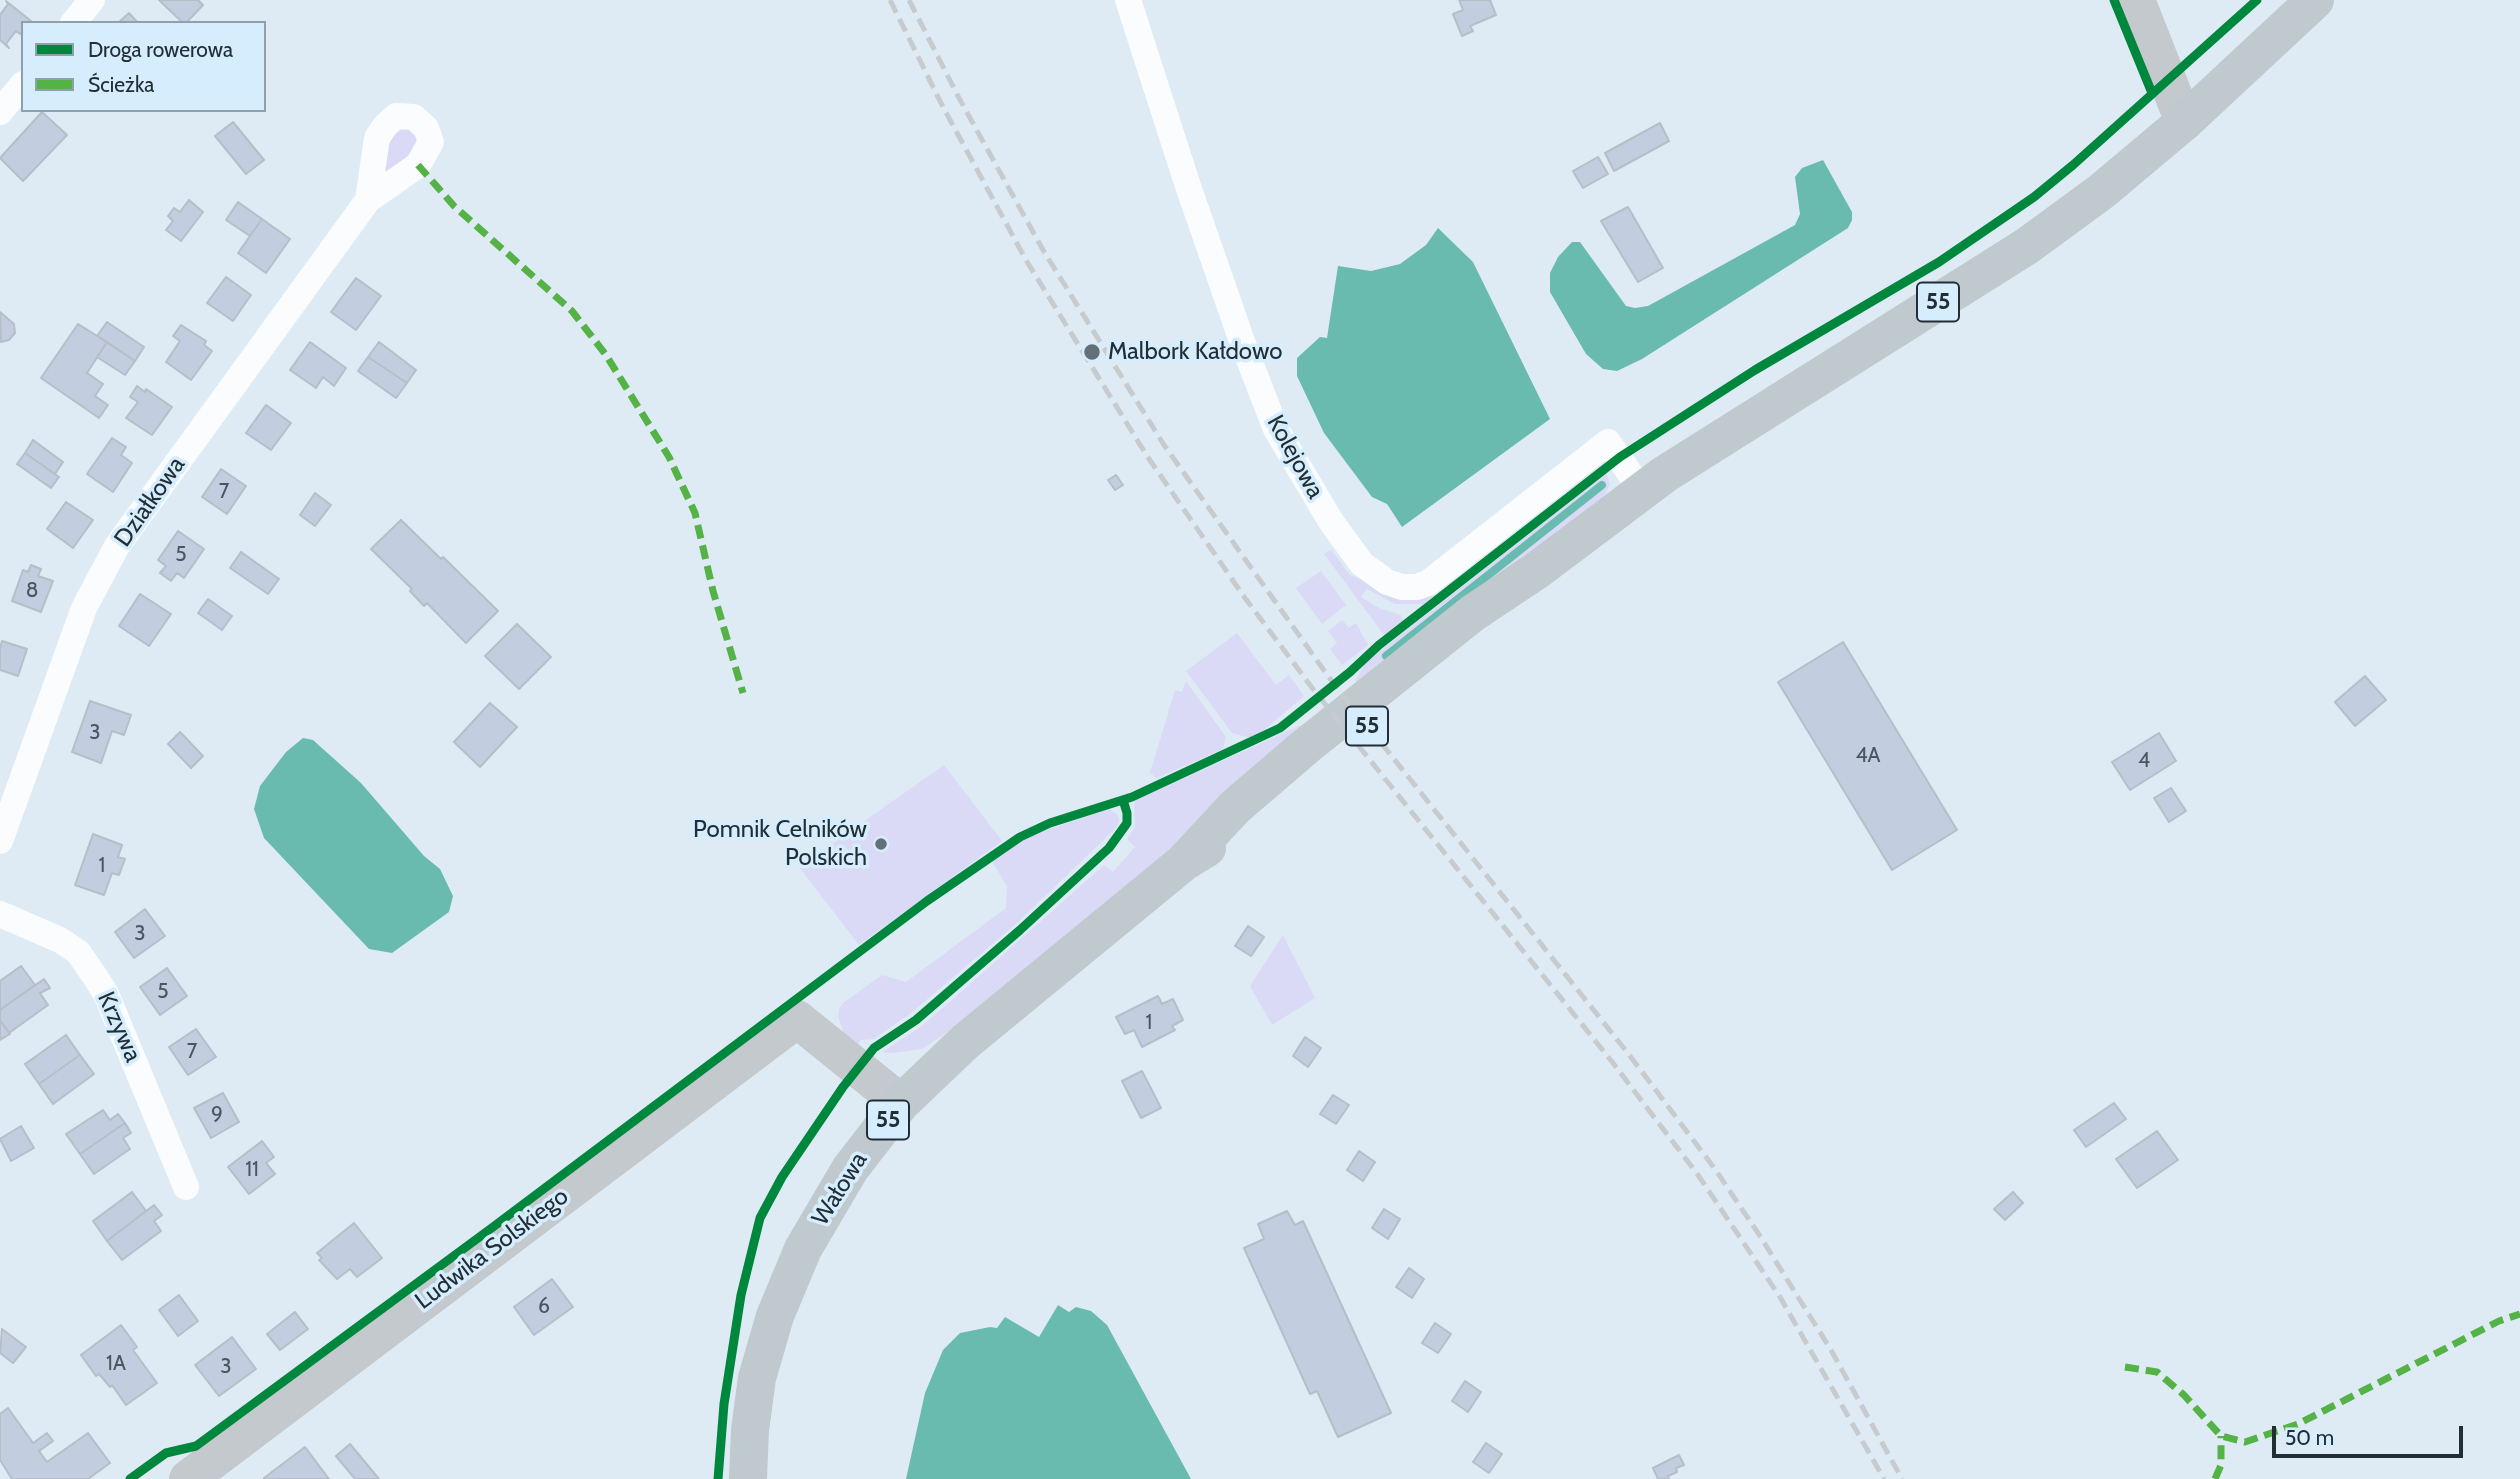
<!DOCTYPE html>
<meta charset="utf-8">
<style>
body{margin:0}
#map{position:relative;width:2520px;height:1479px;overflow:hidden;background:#deebf4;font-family:Cabin,sans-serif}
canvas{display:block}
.legend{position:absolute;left:21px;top:21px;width:245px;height:91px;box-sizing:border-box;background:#d5edfd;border:2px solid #8da1ad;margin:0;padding:9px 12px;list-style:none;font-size:21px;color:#222e35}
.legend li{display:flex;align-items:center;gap:14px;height:35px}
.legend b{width:35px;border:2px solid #8da1ad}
.scale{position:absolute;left:2272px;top:1426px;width:191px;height:32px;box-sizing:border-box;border:4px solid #222e35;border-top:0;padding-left:9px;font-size:21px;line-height:24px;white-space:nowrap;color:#222e35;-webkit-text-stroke:5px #d5edfd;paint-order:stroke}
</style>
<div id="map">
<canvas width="2520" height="1479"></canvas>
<ul class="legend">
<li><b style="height:9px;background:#00873e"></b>Droga rowerowa</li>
<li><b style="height:9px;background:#55b246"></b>Ścieżka</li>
</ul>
<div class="scale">50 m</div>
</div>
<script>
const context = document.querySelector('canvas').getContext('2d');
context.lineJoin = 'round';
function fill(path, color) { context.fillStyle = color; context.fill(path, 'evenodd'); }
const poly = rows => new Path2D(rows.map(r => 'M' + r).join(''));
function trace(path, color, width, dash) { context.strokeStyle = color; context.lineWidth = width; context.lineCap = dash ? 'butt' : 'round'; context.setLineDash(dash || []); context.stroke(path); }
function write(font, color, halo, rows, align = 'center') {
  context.font = font + ' Cabin,sans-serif'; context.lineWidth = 7; context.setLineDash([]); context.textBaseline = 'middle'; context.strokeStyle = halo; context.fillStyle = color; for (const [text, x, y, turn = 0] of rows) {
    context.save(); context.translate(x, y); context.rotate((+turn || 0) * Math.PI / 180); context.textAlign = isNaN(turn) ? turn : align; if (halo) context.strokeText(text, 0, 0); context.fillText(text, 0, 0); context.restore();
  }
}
fill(poly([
 [407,124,425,145,384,177,388,134],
 [1606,473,1610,484,1605,495,1538,547,1356,682,1355,680,1366,662],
 [1505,538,1423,604,1395,604,1367,589,1361,597,1379,608,1401,615,1403,620,1384,635,1324,554,1331,550,1350,575,1386,589],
 [1321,571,1346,605,1322,624,1296,588],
 [1342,620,1349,628,1356,623,1368,645,1342,665,1330,649,1337,643,1328,631],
 [1237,633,1276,685,1289,675,1304,696,1264,730,1250,738,1232,733,1186,671],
 [1186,681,1226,737,1223,749,1157,778,1150,773,1175,690,1182,692],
 [1301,725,1309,735,949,1031,922,1049,893,1053,882,1052,919,1028,944,1007,1104,865,1113,872,1135,847,1127,839,1135,827,1134,804,1136,800],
 [944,765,1002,841,859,945,799,867],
 [1108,809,1117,814,1119,819,1118,825,1113,831,1015,925,911,1013,874,1039,861,1040,857,1046,843,1032,838,1016,839,1009,843,1003,882,975,906,982,1006,908,1007,887,992,861,1027,837],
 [1283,935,1315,998,1272,1025,1250,986]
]), '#dbdaf6');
fill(poly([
 [1823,160,1852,212,1852,220,1848,228,1642,359,1617,371,1603,369,1586,354,1550,292,1550,273,1558,257,1572,242,1580,242,1626,306,1635,308,1648,306,1795,225,1800,214,1795,177,1802,168],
 [1438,228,1473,262,1550,419,1402,527,1387,504,1372,497,1324,433,1297,376,1297,358,1320,337,1327,338,1338,266,1371,271,1400,264,1426,245],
 [303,738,313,740,361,783,424,856,440,869,453,896,449,912,392,953,369,949,264,838,254,809,260,786,286,752],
 [1058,1305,1069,1312,1076,1307,1091,1311,1107,1325,1191,1479,906,1479,925,1393,943,1350,960,1333,990,1327,997,1328,1005,1317,1039,1337]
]), '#6abbaf');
trace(poly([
 [1386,656,1602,485]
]), '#6abbaf', 8);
const building = poly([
 [159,0,198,0,203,5,186,23,183,23,159,0],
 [1459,0,1490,0,1496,15,1470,26,1473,31,1462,36,1453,14,1463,10,1459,0],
 [6,1,31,21,23,23,23,31,20,34,16,31,6,44,9,48,0,40,0,15,8,4,6,1],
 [129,13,138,23,118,23,129,13],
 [42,112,67,135,23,181,0,158,42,112],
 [233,122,264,160,246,174,215,136,233,122],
 [1660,123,1669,141,1614,171,1605,153,1660,123],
 [1598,157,1608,174,1583,188,1573,171,1598,157],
 [189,200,203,212,181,241,166,230,173,221,168,216,174,208,180,212,189,200],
 [238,202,262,219,250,236,226,220,238,202],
 [1628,207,1663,268,1638,282,1601,221,1628,207],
 [262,219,290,239,266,273,238,253,262,219],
 [226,277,251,295,233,321,207,303,226,277],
 [356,278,381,296,356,330,331,312,356,278],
 [0,312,14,324,15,333,9,340,1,342,0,312],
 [107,322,144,347,135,361,97,336,107,322],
 [78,324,107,342,87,373,103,384,95,396,108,405,99,418,41,378,78,324],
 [181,325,206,341,204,345,212,351,191,380,166,362,180,341,173,336,181,325],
 [107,342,135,361,125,375,97,357,107,342],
 [310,342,346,368,334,386,323,377,316,388,290,370,310,342],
 [379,342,416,370,407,383,368,357,379,342],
 [368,357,407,383,396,398,358,371,368,357],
 [137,386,145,392,146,389,172,407,152,435,126,418,138,402,130,397,137,386],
 [266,405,291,423,271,450,246,433,266,405],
 [112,438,126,447,121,455,132,463,113,492,87,474,112,438],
 [33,440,63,462,55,474,25,453,33,440],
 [25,453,59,477,51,488,17,464,25,453],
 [221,469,246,486,227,514,202,497,221,469],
 [1116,475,1123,485,1115,490,1108,480,1116,475],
 [315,493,331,505,315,526,300,515,315,493],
 [66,502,93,520,73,548,47,529,66,502],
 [401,520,441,559,443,557,498,611,466,643,427,603,424,606,410,591,412,589,371,549,401,520],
 [178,531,204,549,184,578,177,573,171,581,160,573,166,566,158,560,178,531],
 [241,552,279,579,268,594,230,568,241,552],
 [31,565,41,569,38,576,53,581,41,612,12,601,23,570,28,572,31,565],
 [140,594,171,614,149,646,119,626,140,594],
 [208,599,232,616,222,630,198,613,208,599],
 [517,624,551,657,519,689,485,656,517,624],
 [2,641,27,649,18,676,0,670,0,648,2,641],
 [1843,642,1957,830,1892,870,1778,682,1843,642],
 [2365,676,2386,700,2355,726,2335,702,2365,676],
 [90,701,131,715,124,735,112,731,101,763,72,752,90,701],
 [490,703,517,727,480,767,454,742,490,703],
 [180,732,203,756,191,768,168,744,180,732],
 [2159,733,2176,761,2130,790,2112,762,2159,733],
 [2171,788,2186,811,2169,822,2154,798,2171,788],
 [93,834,122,845,118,857,125,859,119,875,112,873,104,895,75,885,93,834],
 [145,909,165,936,134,958,115,932,145,909],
 [1248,926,1264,937,1251,956,1235,946,1248,926],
 [21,966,35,985,0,1010,0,981,21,966],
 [167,968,187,996,160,1015,140,987,167,968],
 [44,979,50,988,40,993,48,1005,9,1033,0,1020,0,1010,44,979],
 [1158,996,1162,1004,1173,999,1183,1020,1172,1026,1175,1030,1142,1047,1134,1030,1125,1034,1116,1017,1158,996],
 [0,1020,10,1034,0,1040,0,1020],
 [196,1029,216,1057,188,1075,169,1047,196,1029],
 [66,1035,80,1055,39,1084,25,1064,66,1035],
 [1305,1037,1321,1048,1308,1067,1293,1056,1305,1037],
 [80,1055,94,1074,53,1104,39,1084,80,1055],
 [1142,1071,1161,1108,1141,1118,1122,1081,1142,1071],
 [223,1093,239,1122,211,1138,194,1108,223,1093],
 [1333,1095,1349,1105,1336,1124,1320,1114,1333,1095],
 [2114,1103,2126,1119,2086,1147,2074,1130,2114,1103],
 [103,1110,110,1120,118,1114,125,1123,80,1154,66,1134,103,1110],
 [125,1123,131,1133,123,1138,130,1149,94,1174,80,1154,125,1123],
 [21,1126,34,1148,11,1161,0,1139,21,1126],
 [2157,1131,2178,1160,2137,1188,2116,1159,2157,1131],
 [262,1141,274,1157,266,1163,275,1174,249,1194,228,1167,262,1141],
 [1359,1151,1375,1162,1363,1181,1347,1170,1359,1151],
 [132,1192,146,1211,107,1241,93,1221,132,1192],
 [2013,1192,2023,1203,2005,1220,1994,1209,2013,1192],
 [154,1205,162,1215,154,1221,161,1231,122,1260,107,1241,154,1205],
 [1384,1209,1400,1219,1388,1239,1372,1228,1384,1209],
 [1287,1211,1295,1225,1303,1221,1391,1413,1338,1437,1317,1391,1310,1394,1244,1248,1264,1239,1258,1224,1287,1211],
 [354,1223,382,1258,357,1277,350,1269,337,1279,319,1260,322,1258,317,1253,354,1223],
 [1409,1268,1424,1279,1412,1298,1396,1287,1409,1268],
 [552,1279,573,1307,534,1335,514,1307,552,1279],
 [179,1295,198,1321,178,1336,159,1310,179,1295],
 [295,1312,308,1329,280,1350,267,1334,295,1312],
 [1435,1323,1451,1334,1438,1353,1422,1343,1435,1323],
 [121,1325,137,1347,133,1350,157,1383,126,1405,112,1385,110,1387,99,1374,96,1376,81,1355,121,1325],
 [2,1329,26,1347,13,1363,0,1353,2,1329],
 [232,1337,256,1369,219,1396,195,1365,232,1337],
 [1465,1381,1481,1392,1468,1412,1452,1401,1465,1381],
 [8,1408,33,1443,47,1433,53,1441,39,1451,47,1462,88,1433,110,1463,88,1479,12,1479,0,1460,0,1414,8,1408],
 [1486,1443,1502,1454,1489,1473,1473,1462,1486,1443],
 [350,1444,379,1479,355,1479,336,1456,350,1444],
 [305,1447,329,1479,264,1479,264,1478,305,1447],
 [1679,1455,1684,1465,1676,1468,1677,1472,1668,1476,1669,1479,1658,1479,1653,1468,1679,1455]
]);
fill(building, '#c2cddf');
trace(building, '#b6bec7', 2);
trace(poly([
 [1128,0,1188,186,1244,347,1276,429,1332,523,1362,564,1387,582,1402,587,1417,587,1428,583,1608,442,1642,491],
 [73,23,92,0],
 [0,112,23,84],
 [0,841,84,608,117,546,368,200,418,165,431,142,426,128,414,117,396,116,385,126,377,138,368,200],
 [0,914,60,940,78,952,96,978,106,994,186,1187]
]), '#fafcfd', 26);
trace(poly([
 [2136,0,2184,122],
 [188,1479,797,1019,901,1103]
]), '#c3c9cd', 38);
trace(poly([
 [1184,862,1235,807,1305,747,1473,613,1536,571,1665,474,2027,246,2102,191,2184,122,2315,0],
 [748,1479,750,1430,757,1378,775,1316,803,1249,850,1169,901,1103,965,1042,1184,862,1207,848]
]), '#bfc9ce', 38);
trace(poly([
 [890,0,943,107,1026,260,1147,456,1245,598,1313,689,1613,1063,1698,1175,1780,1297,1884,1479],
 [909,0,959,98,1043,250,1164,445,1328,676,1627,1052,1715,1169,1760,1236,1831,1350,1902,1479]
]), '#c7cbcd', 5, [14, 7]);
trace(poly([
 [418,165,454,206,572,311,606,355,669,457,695,513,713,591,743,693],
 [2125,1367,2157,1372,2184,1395,2221,1436,2245,1442,2298,1424,2499,1321,2520,1314],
 [2215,1479,2221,1465,2221,1436]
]), '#55b246', 7, [14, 7]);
trace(poly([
 [2114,0,2152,93],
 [130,1479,166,1453,196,1446,493,1227,927,901,1020,837,1050,823,1132,797,1280,728,1350,672,1379,645,1620,457,1755,370,1939,262,2034,197,2073,165,2257,0],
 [718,1479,724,1404,741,1295,760,1218,782,1177,843,1087,874,1048,916,1020,1020,930,1109,848,1127,823,1127,813,1123,800]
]), '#00873e', 9);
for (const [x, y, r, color] of [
 [1092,352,9,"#647078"],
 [881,844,7,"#647078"]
]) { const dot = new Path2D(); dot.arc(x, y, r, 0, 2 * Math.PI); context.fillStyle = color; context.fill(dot); trace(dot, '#d5edfd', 2.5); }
write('21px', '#4a5660', null, [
 ["7",224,492],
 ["5",181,555],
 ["8",32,591],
 ["3",95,733],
 ["4A",1868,756],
 ["4",2144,761],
 ["1",102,866],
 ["3",140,934],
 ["5",163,992],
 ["1",1149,1023],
 ["7",192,1052],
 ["9",217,1115],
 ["11",252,1170],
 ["6",544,1307],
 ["1A",116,1364],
 ["3",226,1367]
]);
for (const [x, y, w] of [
 [1938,302,42],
 [1367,726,42],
 [888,1120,42]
]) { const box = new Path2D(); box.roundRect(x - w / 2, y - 19.5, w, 39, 5); context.fillStyle = '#d5edfd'; context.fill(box); trace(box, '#222e35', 2); }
write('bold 23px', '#222e35', null, [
 ["55",1938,302],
 ["55",1367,726],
 ["55",888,1120]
]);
write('24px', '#222e35', '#d5edfd', [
 ["Malbork Kałdowo",1108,352],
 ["Pomnik Celników",867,830,"right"],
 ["Polskich",867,858,"right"]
], 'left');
write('24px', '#222e35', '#d5edfd', [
 ["Kolejowa",1295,457,61],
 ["Działkowa",150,502,-55],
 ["Krzywa",119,1027,66],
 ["Wałowa",840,1189,-58],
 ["Ludwika Solskiego",492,1249,-37]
]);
</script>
